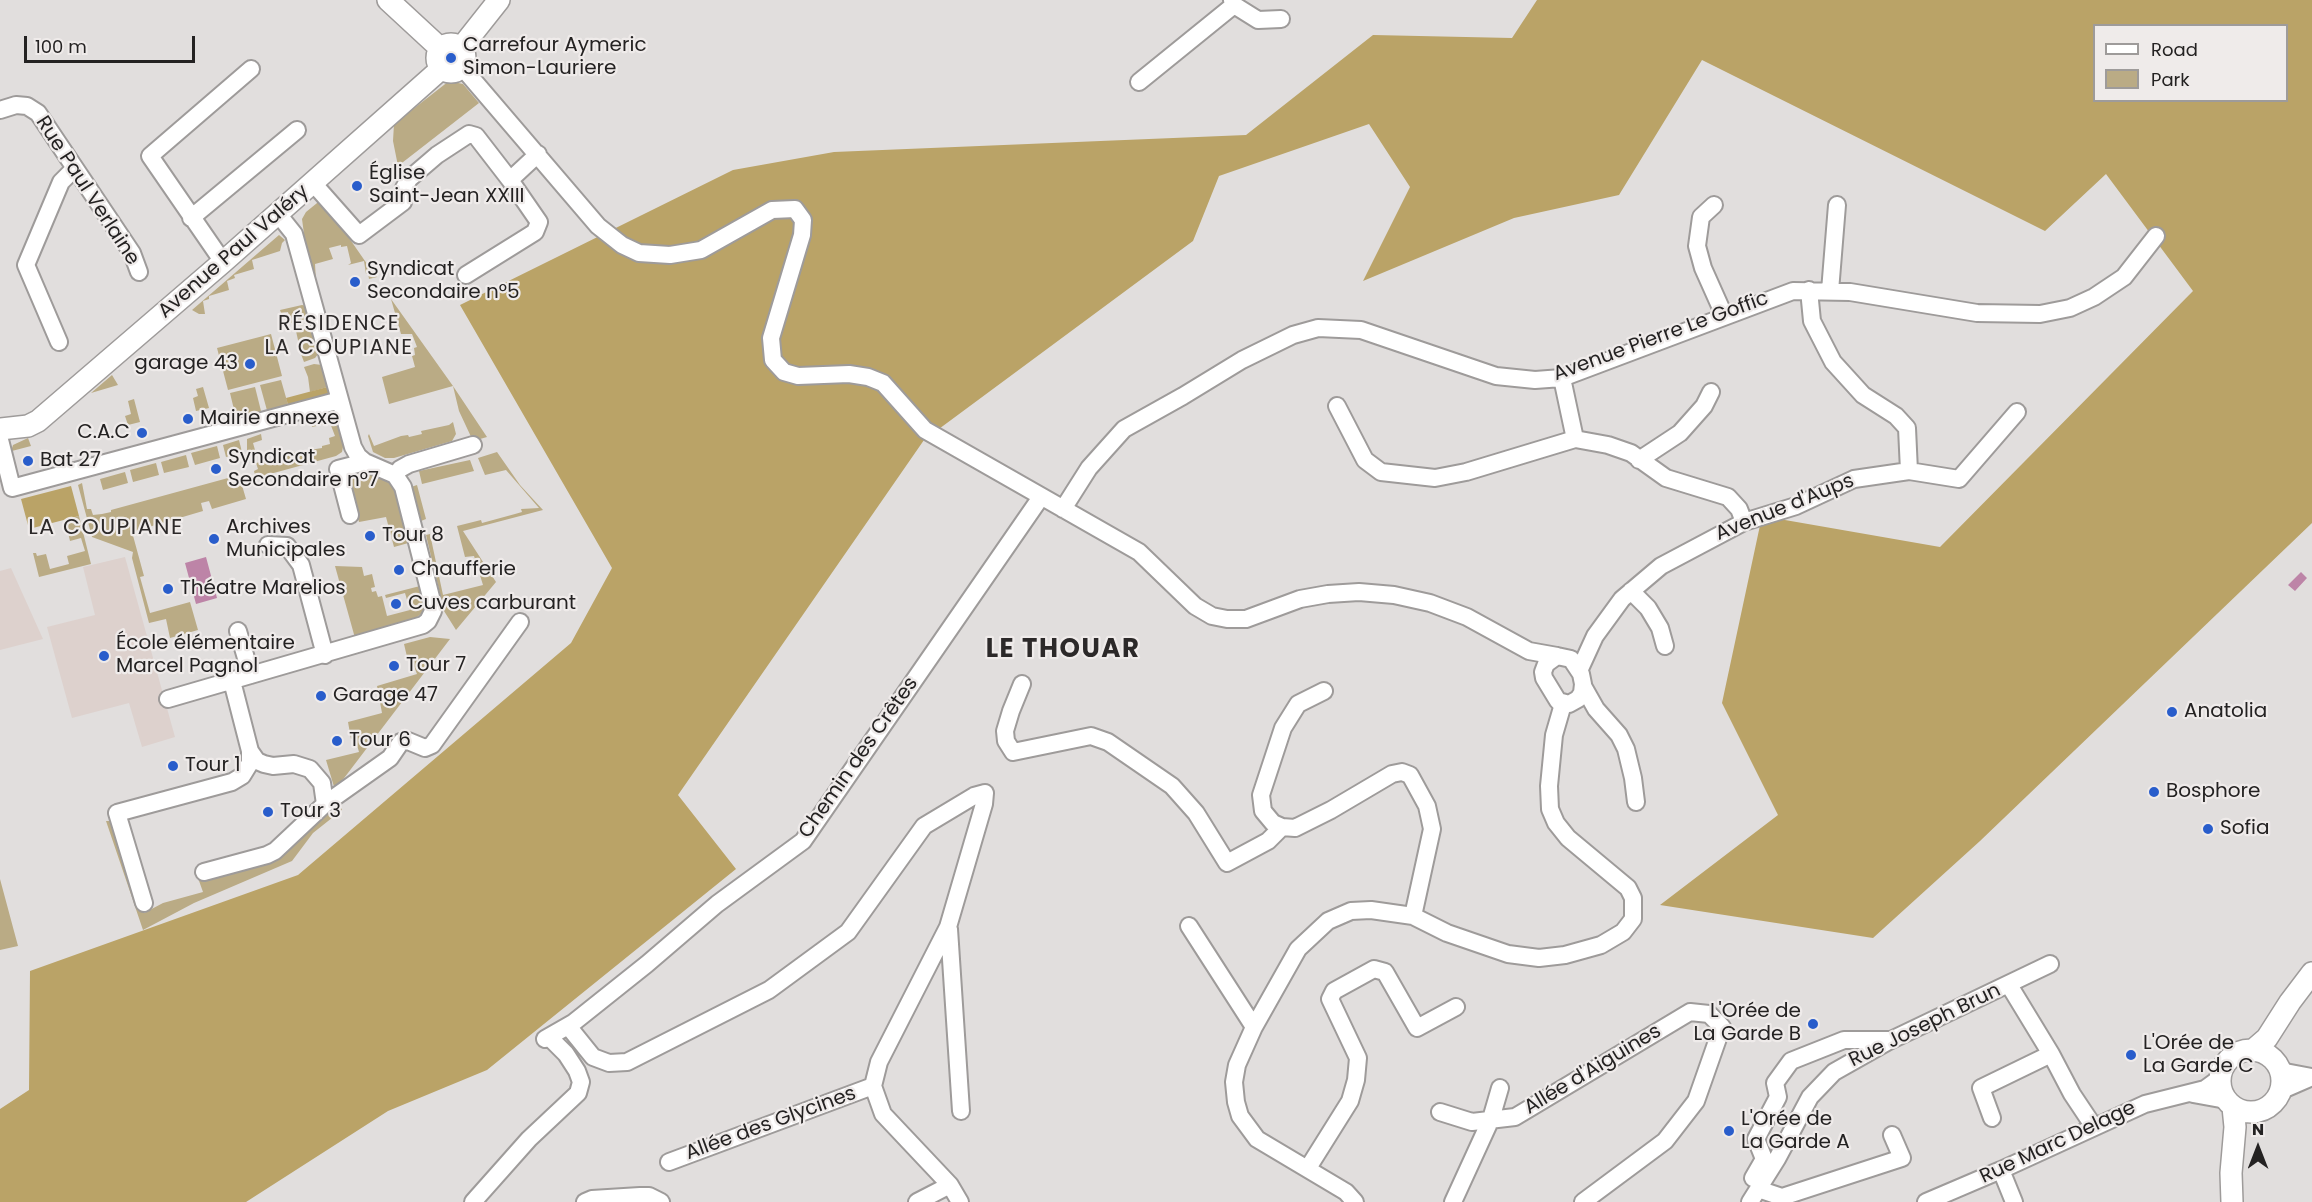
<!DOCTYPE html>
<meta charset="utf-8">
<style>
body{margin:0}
#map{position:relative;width:2312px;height:1202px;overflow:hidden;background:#e1dedd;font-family:Poppins,sans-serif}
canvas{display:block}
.legend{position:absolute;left:2093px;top:24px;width:195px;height:78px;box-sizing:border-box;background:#efebea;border:2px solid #9e9b9a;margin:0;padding:8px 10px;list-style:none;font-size:18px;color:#242222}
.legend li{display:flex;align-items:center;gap:12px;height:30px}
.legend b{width:30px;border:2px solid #9e9b9a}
.north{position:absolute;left:2228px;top:1118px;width:60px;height:60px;-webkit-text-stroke:4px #efebea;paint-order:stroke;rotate:0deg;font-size:16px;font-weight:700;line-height:24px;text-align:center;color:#242222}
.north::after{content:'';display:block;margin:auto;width:21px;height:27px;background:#242222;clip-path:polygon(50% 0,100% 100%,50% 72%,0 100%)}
.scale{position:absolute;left:24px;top:36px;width:171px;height:27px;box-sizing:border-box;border:3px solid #242222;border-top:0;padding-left:8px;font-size:18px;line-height:21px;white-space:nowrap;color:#242222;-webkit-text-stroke:4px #efebea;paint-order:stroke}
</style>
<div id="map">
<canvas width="2312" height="1202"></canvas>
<ul class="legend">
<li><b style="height:8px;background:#fff"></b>Road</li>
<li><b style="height:16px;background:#baab85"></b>Park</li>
</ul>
<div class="north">N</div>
<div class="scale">100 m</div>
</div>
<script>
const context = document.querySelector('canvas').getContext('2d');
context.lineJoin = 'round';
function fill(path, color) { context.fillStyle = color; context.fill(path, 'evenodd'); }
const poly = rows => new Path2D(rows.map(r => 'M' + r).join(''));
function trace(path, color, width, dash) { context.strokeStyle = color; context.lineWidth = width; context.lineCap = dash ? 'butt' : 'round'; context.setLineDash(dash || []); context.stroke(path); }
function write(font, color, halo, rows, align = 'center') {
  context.font = font + ' Poppins,sans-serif'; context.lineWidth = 4.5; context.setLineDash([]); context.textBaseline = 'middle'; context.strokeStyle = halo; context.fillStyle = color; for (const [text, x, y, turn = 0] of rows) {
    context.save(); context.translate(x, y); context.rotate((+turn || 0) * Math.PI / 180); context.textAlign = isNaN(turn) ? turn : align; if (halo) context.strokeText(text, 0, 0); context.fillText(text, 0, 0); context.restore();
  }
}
fill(poly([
 [125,557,175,737,142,747,129,703,72,718,47,627,95,615,83,567],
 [11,568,43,639,0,650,0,571]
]), '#ddd1cd');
fill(poly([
 [449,81,463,84,479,103,398,166,393,141,394,124],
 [322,199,365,261,377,277,369,279,368,273,366,274,364,261,348,265,351,263,347,246,341,247,341,245,329,248,333,259,315,264,316,281,313,282,301,236,304,234,302,219,306,212],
 [279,235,285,240,282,243,280,251,252,260,254,269,234,275,235,278,227,281,229,290,209,296,209,299,203,301,205,314,199,314,192,310],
 [391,299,453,386,487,437,473,441,459,411,453,386,389,404,382,377,415,367,412,356,415,355,414,348,417,347,412,334,401,334],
 [302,305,307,306,310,317,308,319,290,323,288,312,281,313,280,310],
 [310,328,313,331,319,353,315,358,304,362,301,354,296,331],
 [271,334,282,376,228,390,217,348],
 [314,364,322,365,331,386,310,392,308,377,304,367],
 [112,375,118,385,91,393],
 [281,380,289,408,268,414,260,385],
 [203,387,209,408,196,411,193,398,198,396,196,389],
 [255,387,262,415,237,422,230,393],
 [134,399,140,422,128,425,125,416,131,414,128,401],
 [329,415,335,416,339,424,344,442,342,452,336,456,259,477,255,475,254,471,258,469,256,463,283,457,283,455,291,453,322,448,322,446,330,444,329,438,335,436,330,423,312,427,310,420],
 [453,422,456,434,452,441,394,458,385,458,373,452,368,436,369,434,374,446,401,436,408,435,409,437,422,434,421,431,449,425],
 [261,434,262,440,253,443,255,450,247,451,247,439],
 [28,438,31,446,8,452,11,451,13,445],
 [239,440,242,452,226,457,223,445],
 [217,446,220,458,195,465,191,453],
 [497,452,520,485,543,510,463,531,496,582,456,630,444,611,426,535,430,534,443,595,483,585,474,556,465,557,457,526,481,520,482,523,515,514,522,512,521,509,539,508,506,470,485,475,478,458],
 [186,455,189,467,164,473,161,462],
 [470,460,474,471,422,484,419,471],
 [156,463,159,475,133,482,130,470],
 [364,469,387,479,397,493,412,542,394,547,386,517,359,522,348,478,351,474],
 [125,472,128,483,103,490,100,479],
 [239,475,246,499,212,509,209,501,201,503,203,511,132,532,144,576,140,577,150,613,190,602,198,630,170,638,166,619,149,623,132,558,133,552,92,537,78,485,82,483,87,509,91,509,93,515,102,514,111,512,111,510],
 [417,485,426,519,421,521,411,487],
 [79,516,91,564,39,577,33,553,36,553,37,556,46,554,50,569,69,564,67,556,85,551,81,538,70,541,65,520],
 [335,566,362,567,364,576,372,574,375,587,371,588,372,592,376,591,378,597,382,596,387,616,410,610,405,593,386,598,385,595,420,586,426,600,422,613,410,623,355,638],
 [430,637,450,639,335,790,326,760,359,752,355,738,351,739,348,722,382,713,377,686,417,674,412,661,408,661,404,644],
 [338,802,342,810,313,833,292,861,194,903,143,930,106,821,110,821,113,826,139,906,144,913,163,903,203,892,198,878,262,861,330,809,335,808],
 [0,879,18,946,0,950]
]), '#baab85');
fill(poly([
 [1537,0,2312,0,2312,523,1980,841,1873,938,1660,905,1778,815,1722,703,1762,516,1940,547,2193,291,2106,174,2045,231,1702,60,1619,195,1514,218,1363,281,1410,187,1369,124,1219,176,1193,241,924,440,678,795,736,869,487,1070,388,1111,246,1202,0,1202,0,1109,29,1090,30,971,298,875,571,643,612,568,460,305,733,170,834,152,1246,135,1373,35,1512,38],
 [2094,26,2286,26,2286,100,2094,100],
 [331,386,331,397,289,408,286,398],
 [71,486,79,516,29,529,21,499]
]), '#baa367');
fill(poly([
 [206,557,217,598,196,604,185,563],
 [2301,572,2307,578,2295,591,2288,585]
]), '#bd84a7');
const minor = poly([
 [1234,5,1258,20,1281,19],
 [462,67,598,226,622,245,639,253,670,255,701,250,772,210,795,209,803,220,802,235,771,338,773,360,784,372,798,376,849,374,868,377,883,383,925,430,1139,552,1195,606,1212,616,1227,619,1246,619,1300,599,1328,594,1359,592,1394,595,1430,603,1467,617,1529,651,1557,656],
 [1139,82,1234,5,1232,0],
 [0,110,16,105,27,106,38,113,132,253,139,272],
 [313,183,359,235,403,202,404,188,409,179,437,155,469,134,476,136,510,180,538,154],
 [1714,205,1701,217,1697,246,1703,268,1724,315],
 [191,218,297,130],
 [223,262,150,156,251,69],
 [466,275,535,232,539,222,510,180],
 [1809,290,1812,321,1833,362,1863,395,1896,416,1907,428,1909,471],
 [1830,291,1837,205],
 [59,342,26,265,61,182,75,168],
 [1562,378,1575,439],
 [1337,406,1365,460,1381,472,1435,478,1466,472,1575,439,1608,445,1631,453,1666,478,1728,497,1739,509,1744,522],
 [0,440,12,488,340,400],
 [1639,460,1680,433,1704,406,1711,392],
 [395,475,400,469,409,464,473,445],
 [1063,509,1089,468,1124,429,1183,396,1242,360,1293,335,1318,328,1361,330,1496,376,1535,380,1562,378,1793,291,1850,292,1977,313,2040,314,2070,308,2094,297,2124,277,2156,236],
 [350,515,338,469,365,462],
 [268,545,287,546,301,565,325,655],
 [1631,591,1648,608,1660,628,1665,646],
 [238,631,251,675],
 [1557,656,1571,659,1581,674,1583,684,1582,693,1578,699,1569,704,1558,701,1544,678,1543,672,1546,664,1557,656],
 [1579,671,1595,636,1622,599,1661,566,1744,522,1796,506,1854,479,1909,471,1959,479,2017,412],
 [1022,684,1011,711,1005,731,1006,741,1013,752,1091,736,1108,742,1172,786,1196,813,1227,863,1268,841,1282,827],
 [1583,686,1596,709,1619,735,1626,749,1633,778,1636,802],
 [1324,691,1298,704,1283,728,1261,795,1263,811,1273,823,1282,827,1295,828,1331,810,1392,774,1402,772,1410,775,1427,806,1432,829,1413,916],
 [168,699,423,625,428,621,433,611,433,605,403,487,395,475,365,462,358,456,353,447,294,234,278,214],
 [325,804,390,758,401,742,408,741,425,748,432,745,520,622],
 [204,872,267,855,275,851,325,804,322,783,310,769,294,764,273,766,264,764,257,761,250,751],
 [144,903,117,813,232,782,242,776,250,763,250,751,232,681],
 [1189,926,1254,1027],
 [949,929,961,1111],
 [2009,985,2051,1054,2072,1094,2094,1127],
 [568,1026,593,1057,609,1063,627,1062,769,990,848,932,924,826,974,796,985,793,984,804,948,927,879,1062,873,1086,883,1114,950,1185,960,1202],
 [545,1039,573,1023,647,964,717,904,803,841,1041,497],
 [2280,1071,2311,1077],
 [2280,1091,2312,1077],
 [2193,1094,2226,1100],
 [1440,1112,1472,1122,1515,1117,1690,1012,1709,1014,1722,1027,1696,1101,1665,1141,1583,1202],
 [1992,1118,1981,1088,2051,1054],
 [669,1162,873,1086],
 [1308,1168,1350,1101,1356,1080,1358,1058,1330,999,1334,991,1374,969,1385,972,1417,1028,1456,1007],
 [2001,1170,2014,1202],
 [1753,1178,1764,1159,1756,1139,1778,1097,1775,1083,1791,1061,1844,1040,1889,1040],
 [1758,1189,1782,1197,1902,1158,1892,1135],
 [473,1202,529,1139,578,1093,581,1082,577,1071,566,1054,549,1037],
 [585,1202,592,1199,640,1196,649,1196,661,1202],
 [917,1202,950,1185],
 [1355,1202,1346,1192,1257,1139,1240,1116,1236,1102,1234,1082,1237,1065,1254,1027,1298,949,1328,921,1351,911,1371,910,1413,916,1447,933,1508,954,1539,958,1565,955,1601,945,1623,932,1633,919,1633,898,1628,888,1568,838,1556,823,1550,809,1549,786,1554,735,1563,704],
 [1453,1202,1491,1119,1500,1088],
 [1750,1202,1777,1159,1810,1097,1834,1072,1887,1042,2050,964],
 [1926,1202,2001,1170,2145,1104,2205,1089,2220,1078]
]);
const major = poly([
 [388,0,441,49],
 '437 58a14 14 0 1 1 28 0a14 14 0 1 1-28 0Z',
 [461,48,499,0],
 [0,429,28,426,38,421,223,262,442,68],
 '2220 1081a31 31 0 1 1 62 0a31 31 0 1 1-62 0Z',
 [2252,1051,2267,1038,2290,1002,2312,973],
 [2232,1202,2231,1173,2235,1127,2233,1107]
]);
trace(minor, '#9e9b9a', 20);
trace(major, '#9e9b9a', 24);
trace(minor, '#fff', 16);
trace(major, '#fff', 21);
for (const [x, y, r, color] of [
 [451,58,6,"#295dcb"],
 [357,186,6,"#295dcb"],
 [355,282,6,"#295dcb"],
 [250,364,6,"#295dcb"],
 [188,419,6,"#295dcb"],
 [142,433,6,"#295dcb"],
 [28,461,6,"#295dcb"],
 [216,469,6,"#295dcb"],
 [370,536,6,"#295dcb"],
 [214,539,6,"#295dcb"],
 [399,570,6,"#295dcb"],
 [168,589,6,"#295dcb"],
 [396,604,6,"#295dcb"],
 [104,656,6,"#295dcb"],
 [394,666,6,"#295dcb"],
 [321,696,6,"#295dcb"],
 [2172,712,6,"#295dcb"],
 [337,741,6,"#295dcb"],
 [173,766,6,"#295dcb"],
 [2154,792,6,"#295dcb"],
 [268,812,6,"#295dcb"],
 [2208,829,6,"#295dcb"],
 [1813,1024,6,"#295dcb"],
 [2131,1055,6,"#295dcb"],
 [1729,1131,6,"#295dcb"]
]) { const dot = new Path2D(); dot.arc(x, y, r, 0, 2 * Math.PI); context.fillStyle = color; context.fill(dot); trace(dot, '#efebea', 2); }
write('20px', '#242222', '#efebea', [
 ["Carrefour Aymeric",463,46],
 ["Simon-Lauriere",463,69],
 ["Église",369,174],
 ["Saint-Jean XXIII",369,197],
 ["Syndicat",367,270],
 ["Secondaire n°5",367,293],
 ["garage 43",238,364,"right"],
 ["Mairie annexe",200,419],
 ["C.A.C",130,433,"right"],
 ["Syndicat",228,458],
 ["Secondaire n°7",228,481],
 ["Bat 27",40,461],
 ["Archives",226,528],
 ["Municipales",226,551],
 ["Tour 8",382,536],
 ["Chaufferie",411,570],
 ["Théatre Marelios",180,589],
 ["Cuves carburant",408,604],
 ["École élémentaire",116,644],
 ["Marcel Pagnol",116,667],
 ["Tour 7",406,666],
 ["Garage 47",333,696],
 ["Anatolia",2184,712],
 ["Tour 6",349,741],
 ["Tour 1",185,766],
 ["Bosphore",2166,792],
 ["Tour 3",280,812],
 ["Sofia",2220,829],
 ["L'Orée de",1801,1012,"right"],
 ["La Garde B",1801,1035,"right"],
 ["L'Orée de",2143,1044],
 ["La Garde C",2143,1067],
 ["L'Orée de",1741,1120],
 ["La Garde A",1741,1143]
], 'left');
write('20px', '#242222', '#efebea', [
 ["Rue Paul Verlaine",87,191,57],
 ["Avenue Paul Valéry",234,252,-41],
 ["Avenue Pierre Le Goffic",1661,337,-20],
 ["Avenue d'Aups",1785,508,-22],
 ["Chemin des Crêtes",859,758,-55],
 ["Rue Joseph Brun",1925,1026,-26],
 ["Allée d'Aiguines",1593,1070,-31],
 ["Allée des Glycines",771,1124,-20],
 ["Rue Marc Delage",2058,1143,-25]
]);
context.letterSpacing = '1.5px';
write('21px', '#2c2929', '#efebea', [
 ["RÉSIDENCE",339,325],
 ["LA COUPIANE",339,349]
]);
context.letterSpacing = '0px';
context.letterSpacing = '1.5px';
write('22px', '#2c2929', '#efebea', [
 ["LA COUPIANE",106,528]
]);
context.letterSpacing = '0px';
context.letterSpacing = '1.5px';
write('bold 26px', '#2c2929', '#efebea', [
 ["LE THOUAR",1063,650]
]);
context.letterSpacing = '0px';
</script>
